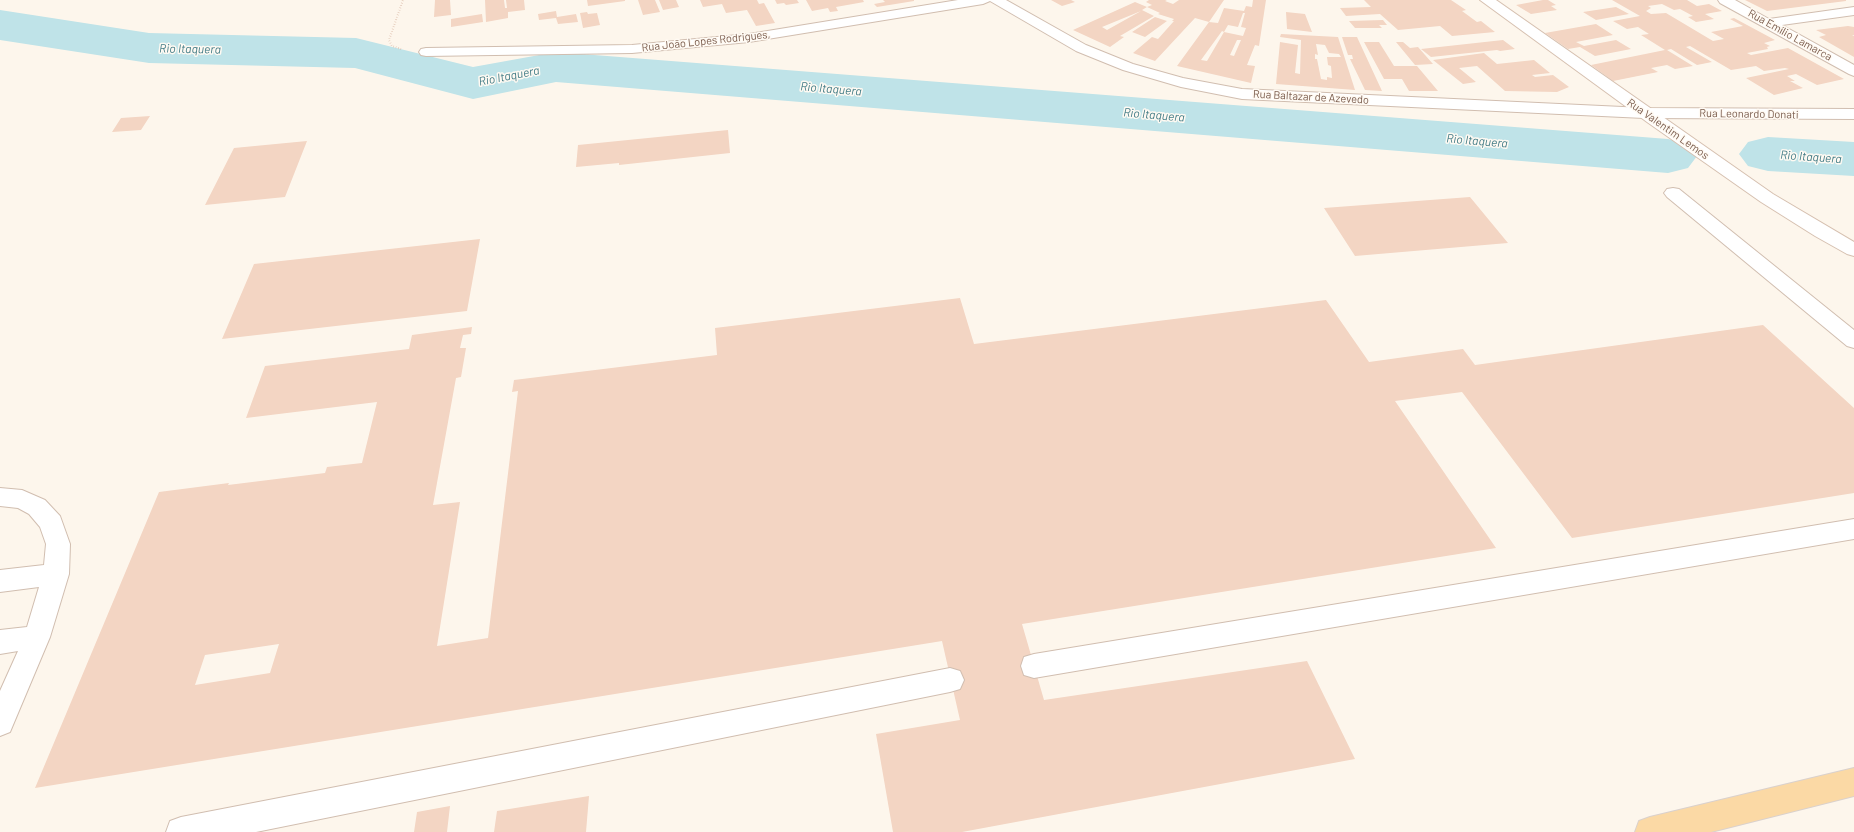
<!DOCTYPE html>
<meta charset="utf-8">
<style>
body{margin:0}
canvas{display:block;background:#fdf6ec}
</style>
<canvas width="1854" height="832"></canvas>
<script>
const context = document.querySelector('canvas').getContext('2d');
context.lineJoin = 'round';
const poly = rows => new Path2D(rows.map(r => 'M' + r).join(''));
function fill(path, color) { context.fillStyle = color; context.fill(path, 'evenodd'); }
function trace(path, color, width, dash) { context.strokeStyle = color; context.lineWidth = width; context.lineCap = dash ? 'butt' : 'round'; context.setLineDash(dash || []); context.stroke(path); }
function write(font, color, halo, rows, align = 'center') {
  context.font = font + ' Barlow,sans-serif'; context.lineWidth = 3; context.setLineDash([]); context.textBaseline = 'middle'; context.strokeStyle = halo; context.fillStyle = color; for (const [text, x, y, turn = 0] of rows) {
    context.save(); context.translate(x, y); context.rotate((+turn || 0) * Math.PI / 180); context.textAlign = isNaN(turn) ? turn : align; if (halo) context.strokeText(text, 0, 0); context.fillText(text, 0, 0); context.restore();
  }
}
fill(poly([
 [0,10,149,33,356,38,473,67,556,52,1668,139,1688,144,1697,156,1688,168,1668,173,556,82,473,99,355,68,149,63,0,40,0,10],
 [1768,137,1854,142,1854,176,1768,171,1748,166,1739,154,1748,142,1768,137]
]), '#bfe3e8');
fill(poly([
 [435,0,450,0,451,15,434,17],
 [485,0,504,0,505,8,507,8,506,0,524,0,525,10,508,12,508,18,486,22],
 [587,0,625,0,625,1,588,6],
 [638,0,655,0,660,12,643,15],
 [659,0,676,0,679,7,663,10],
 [700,0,757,0,759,4,764,3,775,23,756,26,747,10,726,13,722,4,703,7],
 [775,0,797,0,799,3,786,5,784,3,777,4],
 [806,0,863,0,864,2,836,7,838,11,830,12,828,8,812,11],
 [883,0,914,0,914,1,877,7,874,4,885,2],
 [1051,0,1071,0,1075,2,1062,6],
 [1149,0,1167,0,1165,1,1173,4,1179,0,1224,0,1209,22,1218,23,1224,8,1244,11,1246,6,1252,7,1253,0,1266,0,1259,46,1255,45,1247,65,1255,66,1251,83,1177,66,1209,22,1195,18,1155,61,1133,53,1152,37,1158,39,1174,21,1172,21,1174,19,1158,14,1160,13,1147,7,1152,5,1146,2],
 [1243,13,1245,13,1241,27,1246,28,1243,36,1224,32,1207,61,1201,60,1222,31,1224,32,1228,25,1238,27],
 [1237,40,1241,40,1234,56,1230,55],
 [1364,0,1451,0,1466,10,1462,11,1477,22,1481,21,1495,32,1452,36,1440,26,1398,30,1380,14,1346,16,1340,8,1371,7],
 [1543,0,1548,0,1556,5,1551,6,1557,10,1531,14,1516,5],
 [1612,0,1687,0,1697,6,1709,4,1722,11,1705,14,1714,19,1696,22,1688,17,1693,16,1680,9,1674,10,1662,4,1648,6,1651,8,1646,11,1651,14,1666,13,1713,41,1724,39,1711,32,1743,26,1730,19,1734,18,1775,40,1764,43,1770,46,1767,47,1768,49,1747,53,1751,55,1788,48,1844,79,1817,85,1796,74,1787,76,1795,81,1790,81,1803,88,1774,95,1746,78,1789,69,1785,68,1764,71,1756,66,1731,70,1690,46,1686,47,1712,62,1697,65,1671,49,1667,50,1693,66,1675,69,1667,65,1651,68,1658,72,1613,81,1591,65,1665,50,1641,35,1649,34,1638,27,1627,29,1613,21,1640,16],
 [1745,0,1846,0,1846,1,1767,11],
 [1135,2,1147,7,1142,10,1154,16,1120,36,1124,37,1110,47,1073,30],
 [1141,11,1107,30,1102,27],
 [1616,7,1629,14,1596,20,1583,12],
 [556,11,557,17,576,14,578,22,558,24,556,18,539,20,538,14],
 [587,12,588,14,597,13,600,25,583,28,580,13],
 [1286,12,1305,14,1312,32,1287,29],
 [482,14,483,22,451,27,451,19],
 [1155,17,1167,21,1145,37,1132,32],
 [1383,20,1387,25,1379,25,1382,28,1355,28,1349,21],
 [1596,24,1613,35,1576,42,1584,46,1616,40,1631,49,1595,56,1580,47,1568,49,1545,33],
 [1848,26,1854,27,1854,35,1852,35,1854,36,1854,57,1819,37,1826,35,1816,30],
 [1281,34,1338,37,1355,90,1276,84,1280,42,1298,45,1295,73,1300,74,1301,40,1280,37],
 [1316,44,1325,45,1329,53,1339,54,1341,57,1327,57,1328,65,1331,66,1332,78,1327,77,1327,80,1321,79,1317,59,1315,59,1315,54,1318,55],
 [1342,37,1357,37,1382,91,1365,90,1350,59,1353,59,1352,55,1348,55],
 [1503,40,1515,49,1500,51,1497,50,1431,57,1421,49],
 [1364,42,1379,42,1394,66,1417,66,1438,91,1409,91,1402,79,1384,79],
 [1396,42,1403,42,1410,48,1418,47,1433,64,1415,65],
 [1484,53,1497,64,1534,60,1550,73,1532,75,1535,77,1553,75,1569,87,1557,92,1505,91,1477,66,1459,68,1476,82,1463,84,1433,60],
 [150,116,141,130,112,132,121,118],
 [728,130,730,153,619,165,619,163,576,167,578,145],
 [307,141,285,197,205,205,234,148],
 [1470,197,1508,243,1355,256,1324,208],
 [480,239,467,311,222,339,254,264],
 [960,298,974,344,1326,300,1369,362,1463,349,1475,365,1763,325,1854,408,1854,493,1572,538,1462,392,1395,401,1496,548,1022,624,1044,700,1307,661,1355,759,962,832,893,832,876,734,960,720,942,641,35,788,159,492,229,483,228,485,325,473,327,467,362,463,377,402,246,418,265,366,409,349,412,335,472,327,471,334,463,335,460,348,466,348,461,377,456,378,433,505,460,502,437,646,488,638,518,391,512,392,514,380,717,355,715,328],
 [279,644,270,673,195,685,205,655],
 [589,796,586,832,494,832,497,811],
 [450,806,447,832,414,832,417,812]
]), '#f3d5c3');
const lane = poly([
 [1673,188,1679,189,1854,330,1854,348,1847,346,1667,197,1664,193,1667,189,1673,188],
 [0,488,22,490,45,500,60,516,70,544,69,574,50,637,10,732,0,736,0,691,18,651,0,654,0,630,27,627,39,587,0,592,0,570,44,565,46,544,40,527,29,514,18,508,0,506,0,488],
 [1854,519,1854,539,1034,678,1024,675,1021,666,1024,657,1034,654,1854,519],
 [950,668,960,671,964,680,960,689,950,692,256,832,166,832,170,821,181,817,950,668]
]);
const street = poly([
 [958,0,1006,0,1086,45,1133,64,1183,78,1242,89,1644,108,1854,109,1854,119,1644,118,1242,99,1181,87,1123,70,1076,51,990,1,983,4,749,42,632,53,426,56,421,55,419,52,421,49,426,48,632,45,749,34,958,0],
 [1718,0,1735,0,1769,19,1854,7,1854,15,1782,25,1854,65,1854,76,1849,74,1720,3,1718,0]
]);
const secondary = poly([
 [1480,0,1496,0,1773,194,1854,242,1854,256,1847,254,1815,236,1761,202,1647,122,1480,0]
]);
const primary = poly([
 [1854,768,1854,796,1711,832,1635,832,1639,821,1650,817,1854,768]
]);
trace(lane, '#d1beb0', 2);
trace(street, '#d1beb0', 2);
trace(secondary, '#d6c0b0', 2);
trace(primary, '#dad1cd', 2);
trace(poly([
 [401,49,392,46,389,40,403,0]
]), '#d9b8a5', 2, [0.5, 2]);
fill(lane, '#fff');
fill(street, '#fff');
fill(secondary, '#fff');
fill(primary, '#fbd9a5');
write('11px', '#7a5c4d', '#fffaf3', [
 ["Rua Emílio Lamarca",1790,35,29],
 ["Rua João Lopes Rodrigues,",706,41,-6],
 ["Rua Baltazar de Azevedo",1311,97,3],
 ["Rua Leonardo Donati",1749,114,1],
 ["Rua Valentim Lemos",1668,129,35]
]);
write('italic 12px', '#437c86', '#fffaf3', [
 ["Rio Itaquera",190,49,1],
 ["Rio Itaquera",509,76,-11],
 ["Rio Itaquera",831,89,5],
 ["Rio Itaquera",1154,115,5],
 ["Rio Itaquera",1477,141,5],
 ["Rio Itaquera",1811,157,4]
]);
</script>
